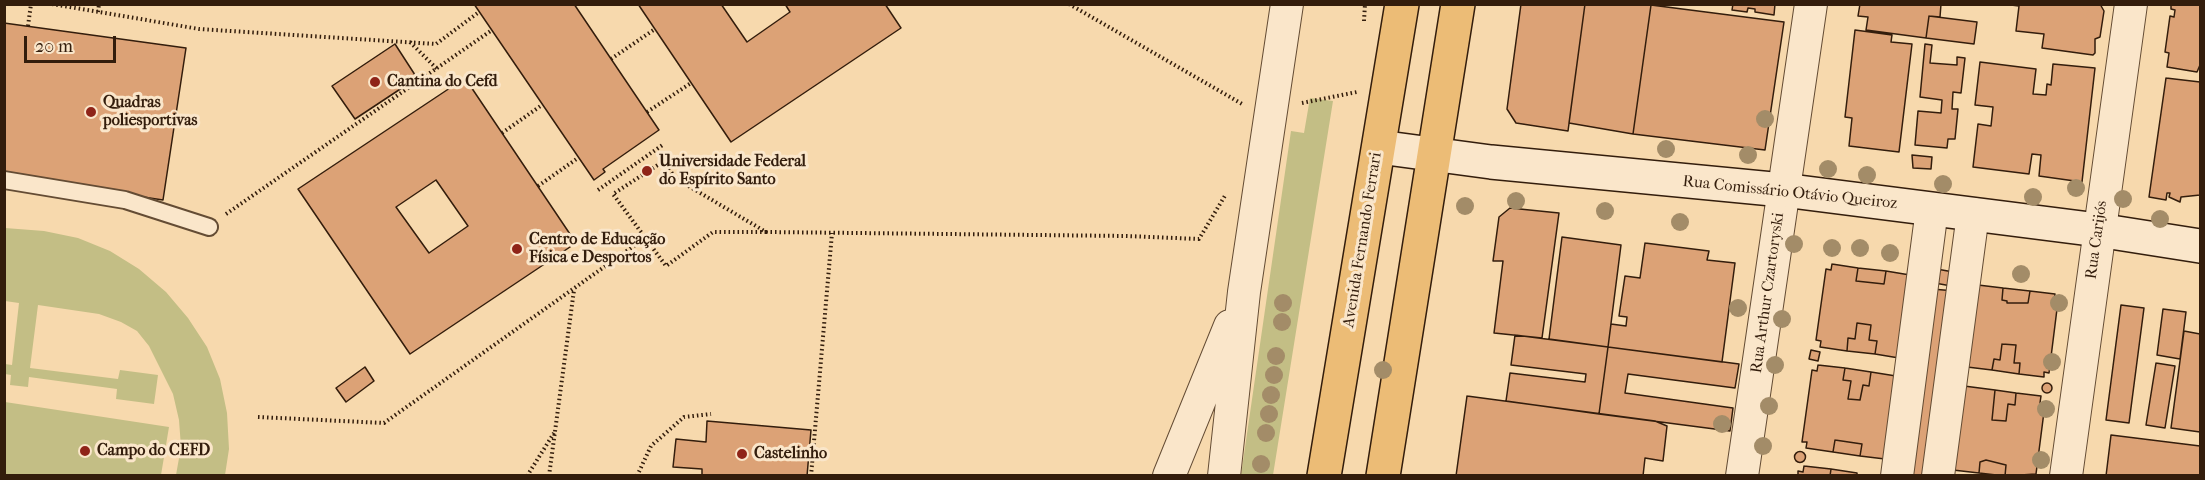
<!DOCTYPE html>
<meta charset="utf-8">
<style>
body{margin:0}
#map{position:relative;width:2205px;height:480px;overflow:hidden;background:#f7d9ad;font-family:"IM FELL French Canon",serif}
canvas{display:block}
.frame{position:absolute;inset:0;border:6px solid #331d0c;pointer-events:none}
.scale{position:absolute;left:24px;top:36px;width:92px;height:27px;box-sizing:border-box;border:3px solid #331d0c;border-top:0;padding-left:8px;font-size:18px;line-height:21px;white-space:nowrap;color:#331d0c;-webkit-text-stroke:4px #fae6ca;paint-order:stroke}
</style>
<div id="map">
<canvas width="2205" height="480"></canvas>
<div class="frame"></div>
<div class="scale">20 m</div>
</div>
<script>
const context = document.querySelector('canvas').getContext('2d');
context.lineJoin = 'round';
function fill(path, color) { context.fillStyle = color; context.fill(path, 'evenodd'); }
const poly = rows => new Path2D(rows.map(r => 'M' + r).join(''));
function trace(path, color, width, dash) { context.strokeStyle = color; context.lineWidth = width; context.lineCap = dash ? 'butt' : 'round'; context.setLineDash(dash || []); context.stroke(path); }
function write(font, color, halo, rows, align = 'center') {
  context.font = font + ' "IM FELL French Canon",serif'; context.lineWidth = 6; context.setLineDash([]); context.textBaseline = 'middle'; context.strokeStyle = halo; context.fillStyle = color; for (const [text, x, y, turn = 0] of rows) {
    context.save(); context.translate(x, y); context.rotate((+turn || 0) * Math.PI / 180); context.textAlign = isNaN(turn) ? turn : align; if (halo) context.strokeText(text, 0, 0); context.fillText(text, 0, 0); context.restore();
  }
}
fill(poly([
 [1310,98,1333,101,1273,475,1241,475,1291,131,1304,133],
 [5,228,44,231,78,238,110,251,139,269,166,292,188,318,207,347,220,379,227,413,229,449,225,475,176,475,181,447,179,420,173,394,149,346,137,331,121,322,99,314,38,305,30,368,118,379,120,370,158,375,154,404,116,399,117,389,29,377,28,387,10,385,11,375,5,374,5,364,12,365,19,303,5,301],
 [5,402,169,427,161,475,5,475]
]), '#c3be85');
const building = poly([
 [474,4,574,4,659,130,603,169,605,172,594,180,474,4],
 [638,4,721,4,747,42,790,12,785,4,885,4,901,28,731,142,638,4],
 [1521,4,1585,4,1568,131,1516,123,1507,109,1521,4],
 [1585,4,1651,5,1633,134,1569,123,1585,4],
 [1733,4,1775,4,1774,15,1755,12,1755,9,1748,8,1747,12,1732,10,1733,4],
 [1860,4,1941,4,1940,17,1929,16,1926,38,1866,30,1868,17,1858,16,1860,4],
 [2003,4,2100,4,2104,11,2100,37,2095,39,2095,53,2093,55,2042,48,2044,34,2016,31,2019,6,2003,4],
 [2171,4,2200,4,2200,65,2197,72,2167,67,2169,53,2165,52,2170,16,2174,17,2175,10,2171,9,2171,4],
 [1651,5,1784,22,1765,150,1633,134,1651,5],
 [1929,16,1977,22,1974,44,1926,38,1929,16],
 [4,23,186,48,163,200,4,176,4,23],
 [1855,30,1892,35,1891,42,1912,44,1899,152,1849,146,1852,118,1845,117,1855,30],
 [395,44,417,78,355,119,332,86,395,44],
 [1925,44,1932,45,1930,63,1957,65,1957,57,1965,58,1961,93,1953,92,1952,109,1958,109,1955,139,1948,139,1947,148,1915,145,1918,111,1941,113,1942,100,1920,97,1925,44],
 [1980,62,2036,69,2033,94,2046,95,2047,84,2051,85,2053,64,2095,68,2082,182,2039,176,2041,155,2032,154,2029,174,1973,167,1978,124,1991,126,1993,107,1975,105,1980,62],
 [465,78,576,243,410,354,298,189,465,78],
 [436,180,468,226,429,253,396,207,436,180],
 [2166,78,2200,82,2200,195,2181,197,2180,202,2169,197,2170,193,2167,193,2166,200,2149,197,2166,78],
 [1912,155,1932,157,1931,169,1913,168,1912,155],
 [1510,208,1559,213,1542,338,1494,333,1503,261,1493,261,1499,217,1510,208],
 [1562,237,1621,245,1608,347,1549,339,1562,237],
 [1645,243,1709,251,1707,260,1735,263,1722,362,1608,347,1611,324,1626,326,1627,317,1619,316,1625,276,1640,278,1645,243],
 [1832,264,1858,268,1856,281,1884,284,1886,271,1910,275,1899,358,1875,354,1877,341,1869,340,1871,325,1857,323,1855,339,1848,338,1847,351,1820,347,1821,341,1816,340,1826,269,1831,270,1832,264],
 [1858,268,1886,271,1884,284,1856,281,1858,268],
 [1931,268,1959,273,1957,287,1929,282,1931,268],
 [1978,285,2003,288,2002,300,2007,301,2007,303,2028,303,2030,291,2055,294,2054,301,2058,301,2049,373,2044,372,2044,377,2019,374,2020,363,2014,363,2016,345,2002,344,2000,360,1994,359,1992,370,1967,367,1978,285],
 [2003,288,2030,291,2028,303,2007,303,2007,301,2002,300,2003,288],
 [1932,289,1955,291,1930,476,1906,476,1932,289],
 [2121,305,2144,308,2129,423,2106,420,2121,305],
 [2163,309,2186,312,2180,359,2157,355,2163,309],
 [1857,323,1871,325,1869,340,1877,341,1875,354,1847,351,1848,338,1855,339,1857,323],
 [2184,331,2200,334,2200,432,2171,428,2184,331],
 [1515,335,1608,347,1599,414,1506,401,1510,373,1585,382,1586,374,1511,365,1515,335],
 [2002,344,2016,345,2014,363,2020,363,2019,374,1992,370,1994,359,2000,360,2002,344],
 [1608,347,1739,364,1735,388,1628,374,1625,393,1733,408,1730,431,1599,414,1608,347],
 [1811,350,1820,352,1818,361,1809,359,1811,350],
 [2156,363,2175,366,2165,428,2146,425,2156,363],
 [1818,365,1845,368,1843,380,1851,381,1848,399,1860,400,1863,385,1869,386,1871,372,1896,376,1885,459,1860,456,1862,444,1835,440,1833,452,1806,448,1807,442,1802,442,1812,370,1817,371,1818,365],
 [365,367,374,381,346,402,336,388,365,367],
 [1845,368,1871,372,1869,386,1863,385,1860,400,1848,399,1851,381,1843,380,1845,368],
 '2042 388a5 5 0 1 1 10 0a5 5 0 1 1-10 0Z',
 [1964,386,1995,390,1992,420,2006,421,2008,404,2015,405,2016,393,2041,396,2040,403,2045,404,2036,474,2005,476,2006,465,1986,460,1980,462,1979,473,1953,470,1964,386],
 [1995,390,2016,393,2015,405,2008,404,2006,421,1992,420,1995,390],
 [1467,396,1655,421,1667,426,1663,461,1645,458,1643,476,1456,476,1467,396],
 [707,421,811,430,807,476,702,476,702,469,673,467,676,439,706,442,707,421],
 [2111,435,2200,446,2200,476,2106,476,2111,435],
 [1835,440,1862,444,1860,456,1833,452,1835,440],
 '1794.5 457a5.5 5.5 0 1 1 11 0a5.5 5.5 0 1 1-11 0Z',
 [1986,460,2006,465,2005,476,1979,473,1980,462,1986,460],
 [1804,466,1831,469,1830,476,1798,476,1798,471,1803,472,1804,466],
 [1831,469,1857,473,1857,476,1830,476,1831,469]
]);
fill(building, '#dca276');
trace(building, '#331d0c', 1.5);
const lane = poly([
 [4,180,125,200,209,227]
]);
const street = poly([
 [1169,476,1230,326],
 [1224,476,1244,292,1287,4],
 [1742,476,1811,4],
 [1897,476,1932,209],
 [1938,476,1973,214],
 [2066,476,2131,4]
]);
const secondary = poly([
 [1379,147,1491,162,1783,190,2098,230,2200,246]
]);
const primary = poly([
 [1324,476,1402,4],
 [1383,476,1458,4]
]);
trace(lane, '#644c34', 20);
trace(street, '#644c34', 34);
trace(secondary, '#331d0c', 36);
trace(primary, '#331d0c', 36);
trace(poly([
 [52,4,199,29,436,44,479,12],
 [1069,4,1242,104],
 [98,12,99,4],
 [1364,21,1365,4],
 [28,26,31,4],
 [410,42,437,69],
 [611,59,655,29],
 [1302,103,1357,92],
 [647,112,691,83],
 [502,133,542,105],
 [664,161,675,178,766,232,713,232,666,266,613,194,664,161],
 [538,186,578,158],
 [598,190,664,144],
 [226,214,492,30],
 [766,232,1126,236,1199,239,1226,194],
 [258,417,384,423,645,238],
 [527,476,554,433],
 [549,476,574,290],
 [637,476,651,446,684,417,711,414],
 [811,476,832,233]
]), '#331d0c', 4, [1.5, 3]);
trace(lane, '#fae6ca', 16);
trace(street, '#fae6ca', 32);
trace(secondary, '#fae6ca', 33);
trace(primary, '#ecbc76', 33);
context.fillStyle = '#a38c68';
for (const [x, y] of [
 [1765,119],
 [1666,149],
 [1748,155],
 [1828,169],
 [1867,175],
 [1943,184],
 [2076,188],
 [2033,197],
 [2123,199],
 [1516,201],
 [1465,206],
 [1605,211],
 [2160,219],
 [1680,222],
 [1794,244],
 [1832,248],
 [1860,248],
 [1890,253],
 [2021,274],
 [1283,303],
 [2059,303],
 [1738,308],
 [1782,319],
 [1282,322],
 [1276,356],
 [2052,362],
 [1775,365],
 [1383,370],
 [1274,375],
 [1271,395],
 [1769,406],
 [2046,409],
 [1269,414],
 [1722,424],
 [1266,433],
 [1763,446],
 [2041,460],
 [1261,464]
]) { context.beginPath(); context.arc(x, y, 9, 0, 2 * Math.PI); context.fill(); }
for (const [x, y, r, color] of [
 [375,82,6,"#8f2418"],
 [91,112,6,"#8f2418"],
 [647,171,6,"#8f2418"],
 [517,249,6,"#8f2418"],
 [85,451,6,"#8f2418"],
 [742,454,6,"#8f2418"]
]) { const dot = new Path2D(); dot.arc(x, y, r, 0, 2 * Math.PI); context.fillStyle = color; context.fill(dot); trace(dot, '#fae6ca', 2); }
write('bold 16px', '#331d0c', '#fae6ca', [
 ["Cantina do Cefd",387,82],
 ["Quadras",103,103],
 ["poliesportivas",103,121],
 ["Universidade Federal",659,162],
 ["do Espírito Santo",659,180],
 ["Centro de Educação",529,240],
 ["Física e Desportos",529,258],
 ["Campo do CEFD",97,451],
 ["Castelinho",754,454]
], 'left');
write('16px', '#331d0c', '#fae6ca', [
 ["Rua Comissário Otávio Queiroz",1790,193,6],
 ["Avenida Fernando Ferrari",1363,240,-81],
 ["Rua Carijós",2097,240,-82],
 ["Rua Arthur Czartoryski",1768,293,-82]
]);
</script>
